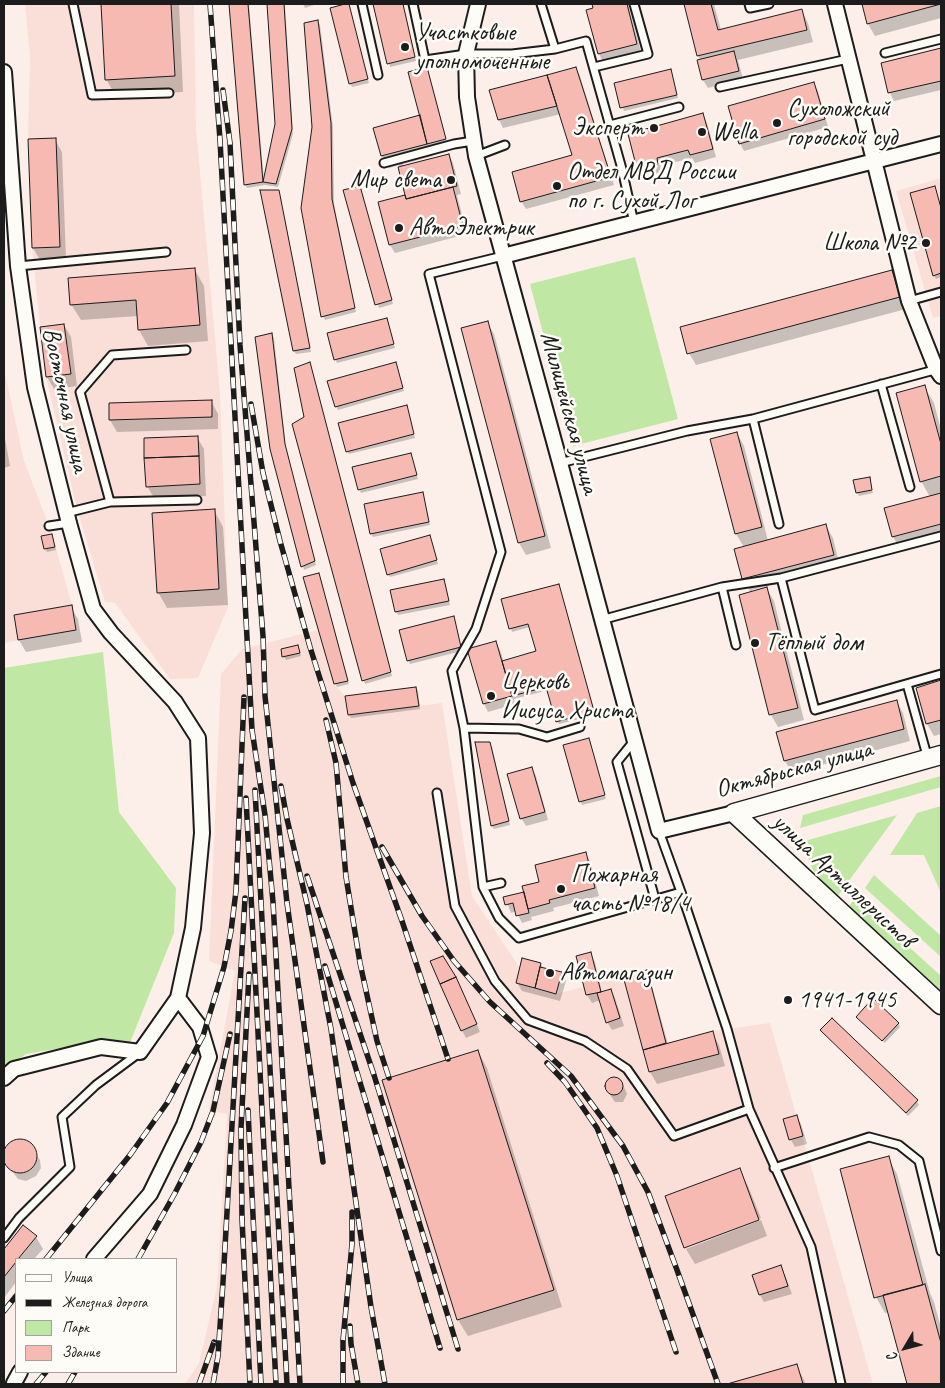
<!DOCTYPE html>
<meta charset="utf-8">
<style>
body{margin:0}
#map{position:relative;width:945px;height:1388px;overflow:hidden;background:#fcefe9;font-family:Caveat,sans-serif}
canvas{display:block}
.frame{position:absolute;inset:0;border:5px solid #1c1c1c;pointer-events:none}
.legend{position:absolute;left:15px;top:1258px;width:162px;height:115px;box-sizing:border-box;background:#fdfcf7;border:1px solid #a3a29f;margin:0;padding:6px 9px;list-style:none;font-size:15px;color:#1c1c1c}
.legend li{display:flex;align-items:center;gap:10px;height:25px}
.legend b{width:25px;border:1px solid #a3a29f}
.north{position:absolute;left:880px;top:1323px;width:50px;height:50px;-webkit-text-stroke:4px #fdfcf7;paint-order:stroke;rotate:233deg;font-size:14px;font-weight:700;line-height:20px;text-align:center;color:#1c1c1c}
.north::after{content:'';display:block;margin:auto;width:18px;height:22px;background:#1c1c1c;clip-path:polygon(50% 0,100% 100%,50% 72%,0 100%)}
</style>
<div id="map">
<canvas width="945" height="1388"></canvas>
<div class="frame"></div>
<ul class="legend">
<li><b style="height:6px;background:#fdfcf7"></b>Улица</li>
<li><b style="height:6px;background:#1c1c1c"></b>Железная дорога</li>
<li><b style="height:14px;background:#c0e7a3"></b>Парк</li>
<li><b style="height:14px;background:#f6bab2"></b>Здание</li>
</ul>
<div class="north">С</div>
</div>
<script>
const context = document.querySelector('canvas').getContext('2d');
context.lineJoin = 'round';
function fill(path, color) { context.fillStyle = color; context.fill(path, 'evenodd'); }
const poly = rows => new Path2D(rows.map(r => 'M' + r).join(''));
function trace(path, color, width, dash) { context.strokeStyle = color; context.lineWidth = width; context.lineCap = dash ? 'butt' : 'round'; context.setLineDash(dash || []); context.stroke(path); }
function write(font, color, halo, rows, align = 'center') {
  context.font = font + ' Caveat,sans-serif'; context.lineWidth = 5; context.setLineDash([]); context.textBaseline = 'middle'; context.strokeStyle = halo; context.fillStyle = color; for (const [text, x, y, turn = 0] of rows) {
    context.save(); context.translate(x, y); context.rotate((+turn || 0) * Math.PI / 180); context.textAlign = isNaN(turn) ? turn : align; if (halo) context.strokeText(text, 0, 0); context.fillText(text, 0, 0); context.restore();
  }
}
fill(poly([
 [25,4,194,4,196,128,220,393,228,607,198,678,170,679,115,603,105,602,77,509,46,377,40,327,32,248,28,139,30,56],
 [941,178,941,316,933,318,896,191],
 [4,369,24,461,52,534,72,605,76,630,4,643],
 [318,630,334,684,345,696,348,715,442,703,472,896,520,968,516,983,556,994,647,970,667,1043,713,1031,770,1023,873,1384,185,1384,199,1363,217,1287,227,1114,209,1110,235,971,209,961,221,674,242,649]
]), '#fadfd8');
fill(poly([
 [635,257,678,419,573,446,530,284],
 [103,652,119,812,176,888,174,933,129,1045,90,1043,26,1054,4,1069,4,668],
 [941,776,941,787,800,828,803,815],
 [941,806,941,893,924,855,890,855,917,813],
 [897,815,837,897,813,870,801,842],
 [874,875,941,936,941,957,865,888],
 [855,898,941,976,941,991,849,907]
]), '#c0e7a3');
fill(poly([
 [102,4,179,4,183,92,115,95,106,79],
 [231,4,249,4,264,181,277,124,268,4,285,4,293,134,278,187,265,185,247,188,245,185],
 [303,4,317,4,305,8],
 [348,4,369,83,352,87,350,83],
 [374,4,403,4,416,61,390,67],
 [593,4,628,4,641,52,603,62,599,54,587,11,594,9],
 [685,4,714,4,721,30,802,11,808,23,813,42,738,60,743,79,708,88,703,80,698,61,701,61,698,56],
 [863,4,941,4,941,18,875,36,868,24],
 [318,22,320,25,333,127,334,204,356,312,325,320,323,316,313,127],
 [941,50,941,90,894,101,890,93,882,64],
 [576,68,580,76,614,185,526,209,521,201,574,156,561,114,503,128,499,120],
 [670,70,678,98,624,111,616,83],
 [428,72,447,142,431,147,433,156,403,164,403,167,449,155,453,163,461,194,457,195,467,234,395,253,390,245,379,203,406,196,399,165,389,168,382,156,375,129,422,121],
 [814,83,818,91,828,127,744,151,740,143],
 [703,115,707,123,716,157,695,163,692,158,660,166,662,172,643,177,638,169,629,135],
 [55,140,62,152,66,259,40,260,33,248],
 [360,187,393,304,379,308,345,191],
 [934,187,941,208,941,277,936,279,934,275],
 [262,191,280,195,311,352,296,354,294,351],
 [195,270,204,286,208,341,148,346,139,330,138,316,81,320,71,304],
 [892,272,899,284,906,309,696,365,689,353],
 [487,322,494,334,551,548,526,555,519,543],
 [388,323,395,348,337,363,335,359],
 [64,325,71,337,77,386,54,389,47,377],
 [272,335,274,338,286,449,316,565,304,570,271,449],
 [309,363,392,676,365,684,294,424,305,418],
 [395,363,404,391,338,410,336,406],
 [924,386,934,403,941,430,941,533,898,545,893,537,886,509,930,497,921,481],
 [211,401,218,414,218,429,117,432,110,420],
 [408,410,415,438,349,454,347,451],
 [4,433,10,466,4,468],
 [737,433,744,446,768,541,826,526,833,538,840,567,752,590,752,592,767,589,774,601,804,720,778,727,771,715,751,593,743,578,744,547,736,534,712,440],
 [197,437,204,449,206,496,154,498,147,486],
 [410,454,418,479,361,493,359,489],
 [869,478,873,493,859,496,857,493],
 [423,494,430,525,373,537,371,534],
 [214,510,223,527,228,605,167,608,158,592],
 [52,536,56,550,47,552,45,548],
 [429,536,438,564,390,577,388,574],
 [318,574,320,578,349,684,337,687,335,683],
 [444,581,450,605,398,615,396,612],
 [560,588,595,715,559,724,549,690,514,699,515,704,488,712,484,704,496,642,500,650,504,662,537,652,530,627,512,632,502,600],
 [71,607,78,619,82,642,26,652,19,640,15,616],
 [455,621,462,651,410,664,408,660],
 [298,646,301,656,286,660,284,657],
 [941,682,941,734,934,736,927,724,917,688],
 [416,688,418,691,420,709,351,718,349,715,347,697],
 [896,701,903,713,910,741,792,773,785,761,778,733],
 [476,743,490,744,492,747,510,825,494,829,492,826],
 [590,743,606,799,582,805,564,746],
 [532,768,536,776,548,820,526,826,521,818],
 [585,854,590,861,599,896,553,908,554,911,531,917,532,920,522,923,516,911,511,913,505,898,525,893],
 [590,954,595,962,602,993,611,990,615,998,624,1026,612,1030,607,1022,601,1000,592,1003,587,995,577,957],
 [541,964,543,969,561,973,566,981,560,1001,522,991,517,983],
 [646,972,650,979,668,1044,712,1033,719,1045,725,1066,657,1084,650,1072,625,977],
 [460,986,480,1032,466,1038,462,1030],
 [860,1020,898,1023,900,1027,885,1043],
 [821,1030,917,1101,919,1105,908,1116],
 [478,1051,487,1068,562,1307,468,1336,458,1320,384,1081],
 [611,1078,616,1078,620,1081,625,1089,627,1094,623,1102,615,1102,606,1089,608,1081],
 [796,1116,801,1124,807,1144,795,1147,791,1140,785,1119],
 [18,1141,27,1142,40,1160,41,1168,36,1176,26,1181,18,1179,5,1162,5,1153,10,1144],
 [888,1158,897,1174,930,1293,934,1302,941,1328,941,1384,908,1384,889,1312,885,1313,876,1297],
 [739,1170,748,1186,761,1218,686,1246,686,1249,666,1197],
 [761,1220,767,1236,695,1264,686,1249],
 [23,1227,36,1237,43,1249,34,1259,16,1259,16,1282,4,1298,4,1251],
 [781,1267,785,1275,792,1294,764,1302,760,1295],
 [797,1366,806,1384,731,1384]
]), '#0003');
const building = poly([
 [101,4,171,4,175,76,105,80,101,4],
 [229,4,248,4,263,182,244,185,229,4],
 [267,4,284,4,292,129,276,184,263,182,275,124,267,4],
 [345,4,349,4,368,79,349,84,330,8,345,4],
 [373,4,403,4,415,57,387,64,373,4],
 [592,4,627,4,637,44,598,54,586,10,593,8,592,4],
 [684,4,711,4,718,30,802,9,807,30,697,56,684,4],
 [862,4,941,4,867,24,862,4],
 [318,20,331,123,332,199,355,308,321,317,301,208,312,127,304,23,318,20],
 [941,48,941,81,888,93,881,63,941,48],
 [734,51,739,71,702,80,697,60,734,51],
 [427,67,446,139,427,144,408,72,427,67],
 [576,67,611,177,520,202,512,172,572,155,547,75,576,67],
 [671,69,677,95,620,108,614,83,671,69],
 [547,75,557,106,498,120,489,90,547,75],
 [814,82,825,119,739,144,728,106,814,82],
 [703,113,713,149,690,155,688,150,657,158,658,164,637,169,628,134,703,113],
 [420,115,427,144,381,156,373,128,420,115],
 [56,138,60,247,32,248,28,139,56,138],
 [449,154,457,186,406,199,398,167,449,154],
 [360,186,392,300,375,305,343,190,360,186],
 [935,186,941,208,941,273,933,276,910,193,935,186],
 [453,187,463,226,389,245,378,202,405,195,406,199,453,187],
 [260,190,279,190,310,348,293,351,260,190],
 [195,268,200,325,138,330,136,300,70,305,68,278,195,268],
 [892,270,900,297,687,354,680,327,892,270],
 [387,318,394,344,334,360,327,333,387,318],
 [488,321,545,536,518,543,461,328,488,321],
 [64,324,71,374,46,377,40,327,64,324],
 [272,333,285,444,315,561,301,567,270,449,255,337,272,333],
 [310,362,391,672,362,681,292,424,304,417,294,368,310,362],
 [396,362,403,388,335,407,327,381,396,362],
 [925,385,941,444,941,476,920,482,896,393,925,385],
 [212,400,212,417,109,420,109,403,212,400],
 [407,405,414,434,346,452,338,423,407,405],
 [737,432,762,527,735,534,710,439,737,432],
 [198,436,199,456,144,458,144,438,198,436],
 [411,453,417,475,358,490,352,467,411,453],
 [199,456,200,484,146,487,144,458,199,456],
 [870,477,872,490,856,493,853,480,870,477],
 [423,492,429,522,370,534,364,504,423,492],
 [941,493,941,524,892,537,884,508,941,493],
 [215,509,219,589,157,593,152,513,215,509],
 [826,524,834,555,742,579,734,549,826,524],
 [52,534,55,547,44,549,41,536,52,534],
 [430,535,437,560,387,575,380,549,430,535],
 [319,573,348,681,334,684,303,577,319,573],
 [444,579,449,601,395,612,390,590,444,579],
 [559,584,594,711,556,722,546,687,512,696,502,661,536,651,528,624,509,629,501,599,559,584],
 [767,587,798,708,769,715,739,595,767,587],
 [72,605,76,630,18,640,14,615,72,605],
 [454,616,461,647,407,661,399,630,454,616],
 [496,641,512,696,483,704,467,649,496,641],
 [298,645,300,653,282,657,281,649,298,645],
 [941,680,941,720,926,724,916,688,941,680],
 [416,687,419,706,348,715,345,696,416,687],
 [897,700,904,729,784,761,776,732,897,700],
 [589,738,605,795,579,802,563,745,589,738],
 [475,742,490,742,509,821,491,826,475,742],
 [532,767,545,812,520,819,507,774,532,767],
 [586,852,595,888,549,900,550,903,528,909,522,886,539,882,535,865,586,852],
 [524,892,529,913,516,916,513,903,505,905,503,897,524,892],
 [591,952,601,992,586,995,576,956,591,952],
 [443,956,456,977,440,984,430,961,443,956],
 [522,958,541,963,535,988,516,983,522,958],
 [540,967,562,972,556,994,535,988,540,967],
 [647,970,666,1043,643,1050,623,976,647,970],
 [456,977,477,1024,461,1031,440,984,456,977],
 [611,989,620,1018,606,1023,597,993,611,989],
 [873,998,899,1023,882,1041,856,1017,873,998],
 [832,1018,918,1100,906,1113,820,1030,832,1018],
 [713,1031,719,1054,649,1072,643,1050,713,1031],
 [478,1050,554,1290,457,1320,382,1080,478,1050],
 '605 1086a9 9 0 1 1 18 0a9 9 0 1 1-18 0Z',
 [797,1115,803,1136,789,1140,783,1119,797,1115],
 '3 1156a17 17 0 1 1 34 0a17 17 0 1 1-34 0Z',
 [889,1156,923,1285,874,1298,840,1169,889,1156],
 [740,1168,759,1220,684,1248,665,1196,740,1168],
 [23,1225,37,1236,18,1259,16,1259,16,1262,4,1277,4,1249,23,1225],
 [781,1265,788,1286,759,1295,752,1275,781,1265],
 [925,1284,941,1343,941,1384,907,1384,883,1295,925,1284],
 [797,1364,803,1384,727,1384,797,1364]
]);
fill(building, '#f6bab2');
trace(building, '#1c1c1c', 1);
const service = poly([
 [73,4,92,95,169,93],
 [362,4,378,75],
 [413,4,425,60,466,54,512,54,555,49,586,41,622,169,634,223],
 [541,4,555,49],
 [749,4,750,8,769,4],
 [885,53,941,39],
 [594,67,648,54,634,4],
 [720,87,848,59],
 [610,125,679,107],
 [476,156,505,145],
 [384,163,454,144,473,141],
 [503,256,429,274,501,552,476,629,452,671,464,728,483,887,499,918,519,938,681,892],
 [18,266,166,252],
 [909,301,941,292],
 [881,384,910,487],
 [753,419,779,524],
 [560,463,687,431,753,419,938,369],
 [110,502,80,392,112,355,186,350],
 [66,513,110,502,197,500],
 [49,526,69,523],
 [781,578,815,710,941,674],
 [722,587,736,645],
 [601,620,722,587,781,578,941,536],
 [907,684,928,759],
 [464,728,519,729,547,737,580,727],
 [634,741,617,762,655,899],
 [437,793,455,906,495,981,528,1020,585,1041,627,1069,674,1136,749,1109],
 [659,831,681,892,727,1029,749,1109,811,1247,841,1384],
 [483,887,501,883],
 [774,1168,869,1137,899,1145,919,1161,941,1251],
 [4,1238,19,1218,70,1167,62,1117,96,1085,139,1053]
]);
const minor = poly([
 [478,4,466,54,467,97,476,156,560,463,659,831,734,813],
 [835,4,909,301,936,369,941,376],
 [4,72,18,266,35,387,69,523,93,609,111,633,175,702,198,738,202,833,193,928,178,998,140,1052,101,1047,14,1069,4,1078],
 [503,256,941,144],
 [94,1259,150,1194,184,1125,209,1057,200,1027,178,998],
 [14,1383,20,1372]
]);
const tertiary = poly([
 [734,813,941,1005],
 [734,813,941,755]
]);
trace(service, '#1c1c1c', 11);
trace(minor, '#1c1c1c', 18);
trace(tertiary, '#1c1c1c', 21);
trace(service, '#fdfcf7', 7);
trace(minor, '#fdfcf7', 14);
trace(tertiary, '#fdfcf7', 18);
const rail = poly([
 [210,4,220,140,252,730,265,815,273,902,300,1384],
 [223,90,230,143,240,345,263,636,265,696,287,903,323,1162],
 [251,404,263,473,280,541,310,647,353,783,402,921,448,1059],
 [326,720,336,763,346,877,360,963,377,1041,389,1078],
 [281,786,287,819,307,904,331,1029,371,1307,385,1384],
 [255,790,287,1384],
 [246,798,276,1384],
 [382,847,422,916,454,961,490,1002,571,1076,623,1146,648,1192,677,1270,718,1384],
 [307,876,374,1075,458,1349],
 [325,966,440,1348],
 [249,974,241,1128,242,1219,250,1384],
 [547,1063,565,1082,597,1128,617,1176,676,1352],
 [248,1110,261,1384],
 [46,1259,130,1155,167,1103,203,1036,224,967,231,931,236,891,244,697],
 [138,1259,175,1193,201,1142,213,1111,230,1034],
 [4,1311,16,1296],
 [350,1326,351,1344,358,1384],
 [36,1384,46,1372],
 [68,1384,75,1372],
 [199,1384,214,1342],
 [213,1384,218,1356,223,1282,245,898],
 [343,1384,343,1340,352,1244,352,1212]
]);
trace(rail, '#1c1c1c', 5.5);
trace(rail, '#fdfcf7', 4, [11]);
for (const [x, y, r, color] of [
 [405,47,5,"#1c1c1c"],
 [777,123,5,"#1c1c1c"],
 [654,128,5,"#1c1c1c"],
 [702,132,5,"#1c1c1c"],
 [451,180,5,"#1c1c1c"],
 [557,186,5,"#1c1c1c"],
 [399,228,5,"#1c1c1c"],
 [926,243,5,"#1c1c1c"],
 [755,643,5,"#1c1c1c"],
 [491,696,5,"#1c1c1c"],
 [561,889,5,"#1c1c1c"],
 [550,973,5,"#1c1c1c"],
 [788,1000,5,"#1c1c1c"]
]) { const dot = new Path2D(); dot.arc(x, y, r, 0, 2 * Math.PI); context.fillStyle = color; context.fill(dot); trace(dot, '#fdfcf7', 2); }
write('25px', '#1c1c1c', '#fdfcf7', [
 ["Участковые",415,33],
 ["уполномоченные",415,62],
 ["Сухоложский",787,109],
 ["городской суд",787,138],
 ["Эксперт",644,128,"right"],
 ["Wella",712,132],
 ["Отдел МВД России",567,172],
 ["по г. Сухой Лог",567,201],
 ["Мир света",441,180,"right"],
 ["АвтоЭлектрик",409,228],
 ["Школа №2",916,243,"right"],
 ["Тёплый дом",765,643],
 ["Церковь",501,682],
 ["Иисуса Христа",501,711],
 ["Пожарная",571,875],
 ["часть №18/4",571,904],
 ["Автомагазин",560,973],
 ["1941-1945",798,1000]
], 'left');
write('25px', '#1c1c1c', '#fdfcf7', [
 ["Восточная улица",65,400,78],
 ["Милицейская улица",569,413,75],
 ["Октябрьская улица",794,770,-15],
 ["улица Артиллеристов",843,881,43]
]);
</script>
